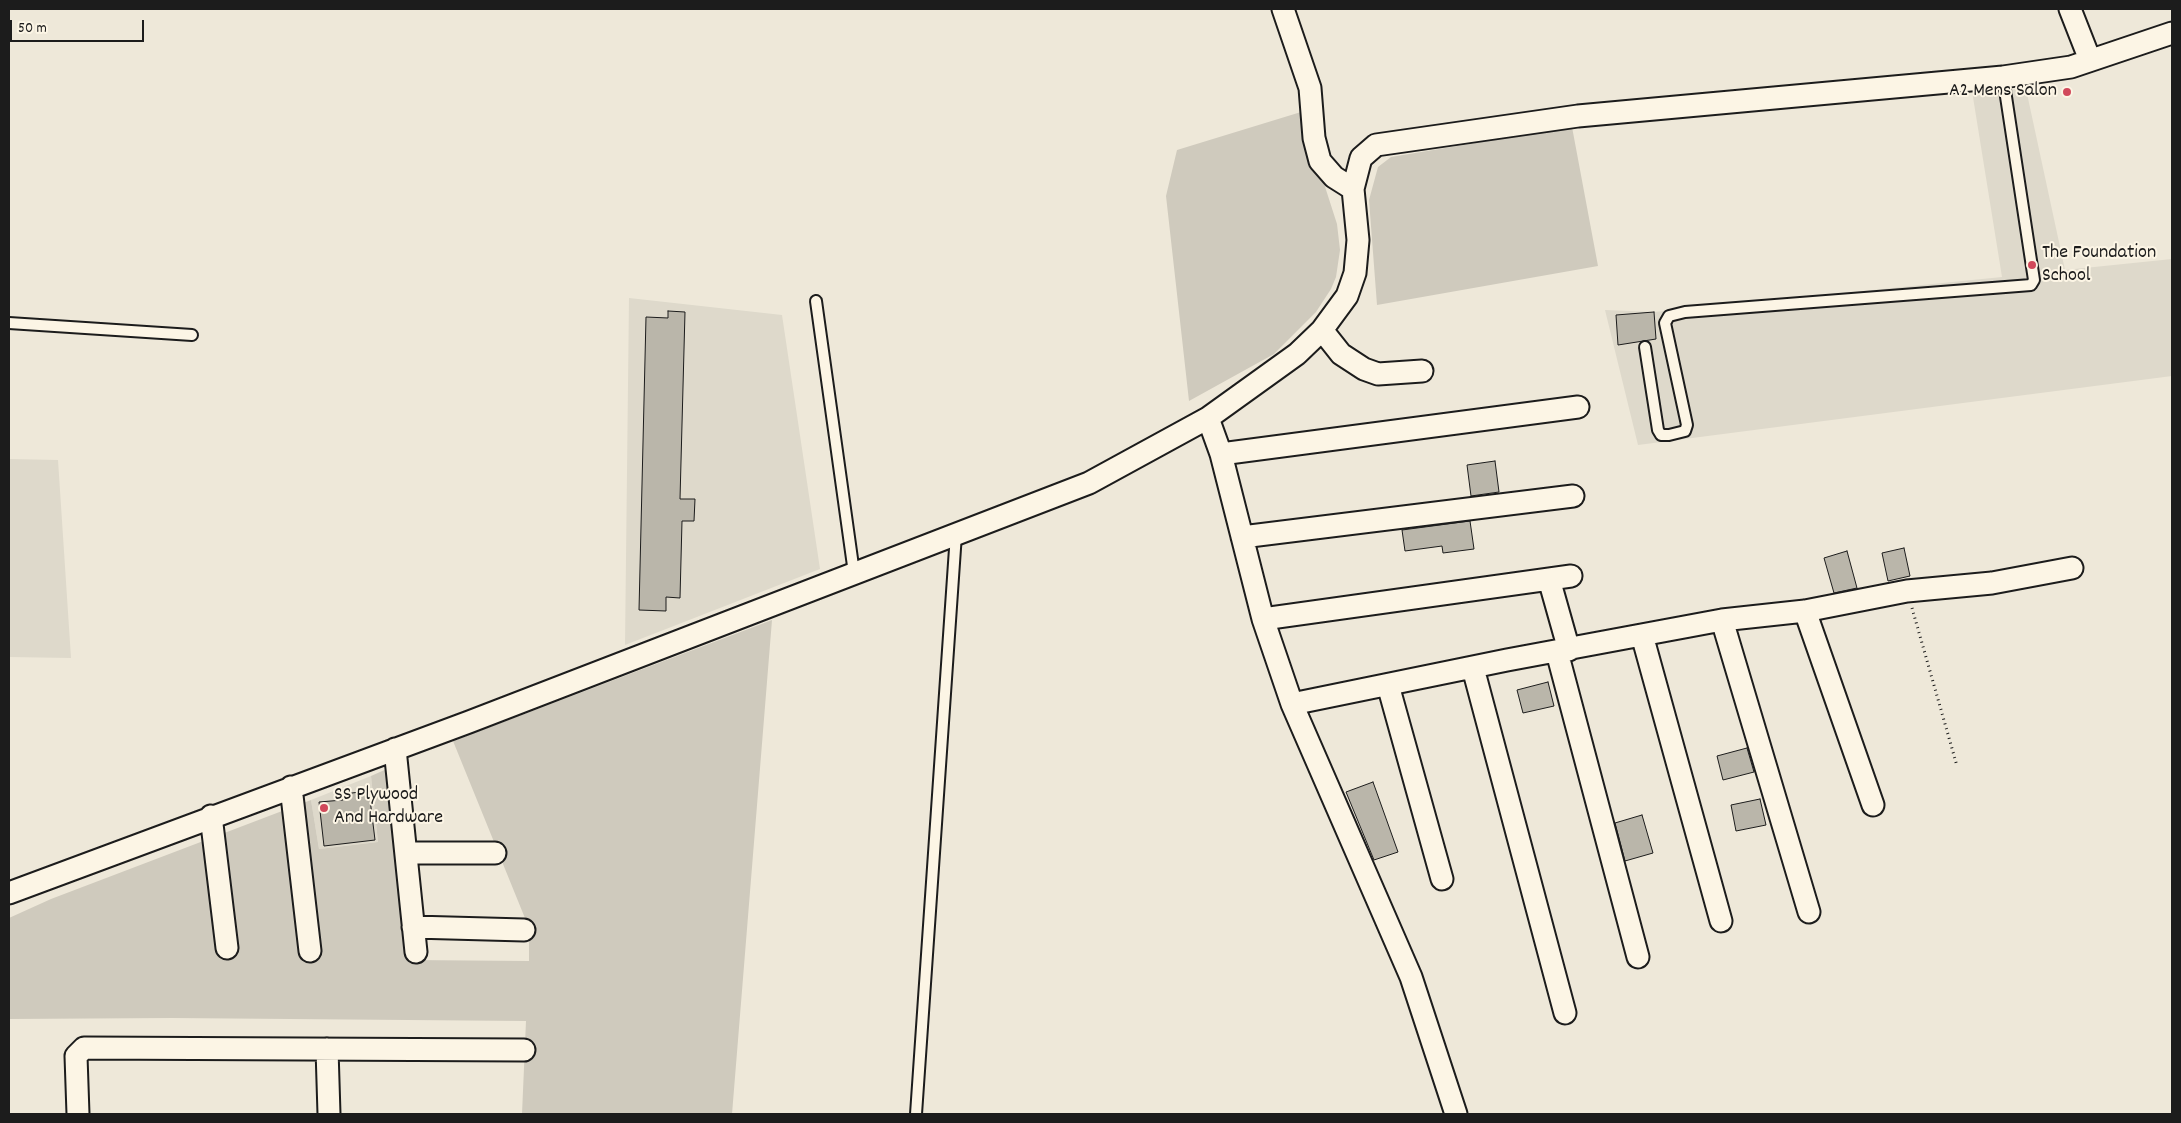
<!DOCTYPE html>
<style>
body{margin:0}
#map{position:relative;width:2181px;height:1123px;overflow:hidden;background:#eee8d9;font-family:Dekko,sans-serif}
canvas{display:block}
.frame{position:absolute;inset:0;border:10px solid #1c1c1c;pointer-events:none}
.scale{position:absolute;left:10px;top:20px;width:134px;height:22px;box-sizing:border-box;border:2px solid #1c1c1c;border-top:0;padding-left:6px;font-size:15px;line-height:18px;white-space:nowrap;color:#1c1c1c;-webkit-text-stroke:4px #fcf5e5;paint-order:stroke}
</style>
<div id="map">
<canvas width="2181" height="1123"></canvas>
<div class="frame"></div>
<div class="scale">50 m</div>
</div>
<script>
const context = document.querySelector('canvas').getContext('2d');
context.lineJoin = 'round';
function fill(path, color) { context.fillStyle = color; context.fill(path, 'evenodd'); }
const poly = rows => new Path2D(rows.map(r => 'M' + r).join(''));
function trace(path, color, width, dash) { context.strokeStyle = color; context.lineWidth = width; context.lineCap = dash ? 'butt' : 'round'; context.setLineDash(dash || []); context.stroke(path); }
function write(font, color, halo, rows, align = 'center') {
  context.font = font + ' Dekko,sans-serif'; context.lineWidth = 4; context.setLineDash([]); context.textBaseline = 'middle'; context.strokeStyle = halo; context.fillStyle = color; for (const [text, x, y, turn = 0] of rows) {
    context.save(); context.translate(x, y); context.rotate((+turn || 0) * Math.PI / 180); context.textAlign = isNaN(turn) ? turn : align; if (halo) context.strokeText(text, 0, 0); context.fillText(text, 0, 0); context.restore();
  }
}
fill(poly([
 [2026,89,2065,270,2172,259,2172,376,1638,445,1605,310,1654,312,2002,277,1972,91],
 [629,298,782,315,820,569,625,645],
 [9,459,58,460,71,658,9,657],
 [371,776,378,842,319,849,311,800]
]), '#ded9cb');
fill(poly([
 [1301,112,1337,224,1340,250,1336,277,1331,289,1316,312,1274,354,1189,401,1166,196,1177,150],
 [1572,127,1598,266,1377,305,1369,200,1378,167,1391,157],
 [772,620,732,1114,522,1114,526,1021,172,1018,9,1019,9,918,51,899,311,800,319,849,378,842,371,776,389,768,409,960,529,961,529,928,453,741]
]), '#cfcabd');
const building = poly([
 [668,311,685,312,680,499,695,499,694,521,682,521,680,598,666,597,666,611,639,610,646,317,668,318,668,311],
 [1654,312,1656,339,1618,345,1616,315,1654,312],
 [1495,461,1499,492,1471,496,1467,465,1495,461],
 [1470,521,1474,549,1443,553,1442,546,1405,551,1402,530,1470,521],
 [1904,548,1910,576,1888,581,1882,553,1904,548],
 [1847,551,1857,588,1834,593,1824,558,1847,551],
 [1548,682,1554,706,1523,713,1517,690,1548,682],
 [1747,748,1754,772,1723,780,1717,756,1747,748],
 [1373,782,1398,852,1374,860,1346,792,1373,782],
 [369,791,375,840,324,846,319,802,343,800,343,794,369,791],
 [1760,799,1766,825,1736,831,1731,805,1760,799],
 [1642,815,1653,853,1625,861,1615,823,1642,815]
]);
fill(building, '#bab6aa');
trace(building, '#1c1c1c', 1);
const lane = poly([
 [816,301,854,573],
 [9,323,192,335],
 [1645,347,1658,430,1661,435,1669,435,1685,431,1687,425,1665,323,1669,316,1685,312,2031,285,2034,280,2003,77],
 [916,1114,956,534]
]);
const street = poly([
 [1283,9,1310,88,1314,138,1320,161,1334,177,1353,189],
 [2070,9,2090,60],
 [1322,330,1341,354,1364,369,1378,374,1422,371],
 [1208,418,1221,454,1263,619,1292,704,1411,977,1456,1114],
 [1221,454,1578,407],
 [1242,537,1573,496],
 [1549,579,1569,650],
 [1805,611,1873,805],
 [1263,619,1571,576],
 [1722,620,1809,912],
 [1642,635,1721,921],
 [1557,652,1638,957],
 [1473,668,1565,1013],
 [1388,685,1442,879],
 [1292,704,1507,660,1722,620,1805,611,1907,591,1992,583,2072,568],
 [395,749,416,952],
 [291,787,310,951],
 [211,816,227,948],
 [406,853,495,853],
 [9,893,469,722,1089,483,1208,418,1297,354,1322,330,1347,296,1355,273,1358,240,1353,189,1361,158,1376,145,1578,116,2003,77,2071,67,2172,33],
 [413,927,524,930],
 [327,1049,329,1114],
 [78,1114,76,1056,84,1048,524,1050]
]);
trace(lane, '#1c1c1c', 14);
trace(street, '#1c1c1c', 25);
trace(poly([
 [1912,608,1957,766]
]), '#1c1c1c', 3, [1, 4]);
trace(lane, '#fcf5e5', 10);
trace(street, '#fcf5e5', 21);
for (const [x, y, r, color] of [
 [2067,92,5,"#d1495b"],
 [2032,265,5,"#d1495b"],
 [324,808,5,"#d1495b"]
]) { const dot = new Path2D(); dot.arc(x, y, r, 0, 2 * Math.PI); context.fillStyle = color; context.fill(dot); trace(dot, '#fcf5e5', 2); }
write('20px', '#1c1c1c', '#fcf5e5', [
 ["A2 Mens Salon",2057,92,"right"],
 ["The Foundation",2042,254],
 ["School",2042,277],
 ["SS Plywood",334,796],
 ["And Hardware",334,819]
], 'left');
</script>
